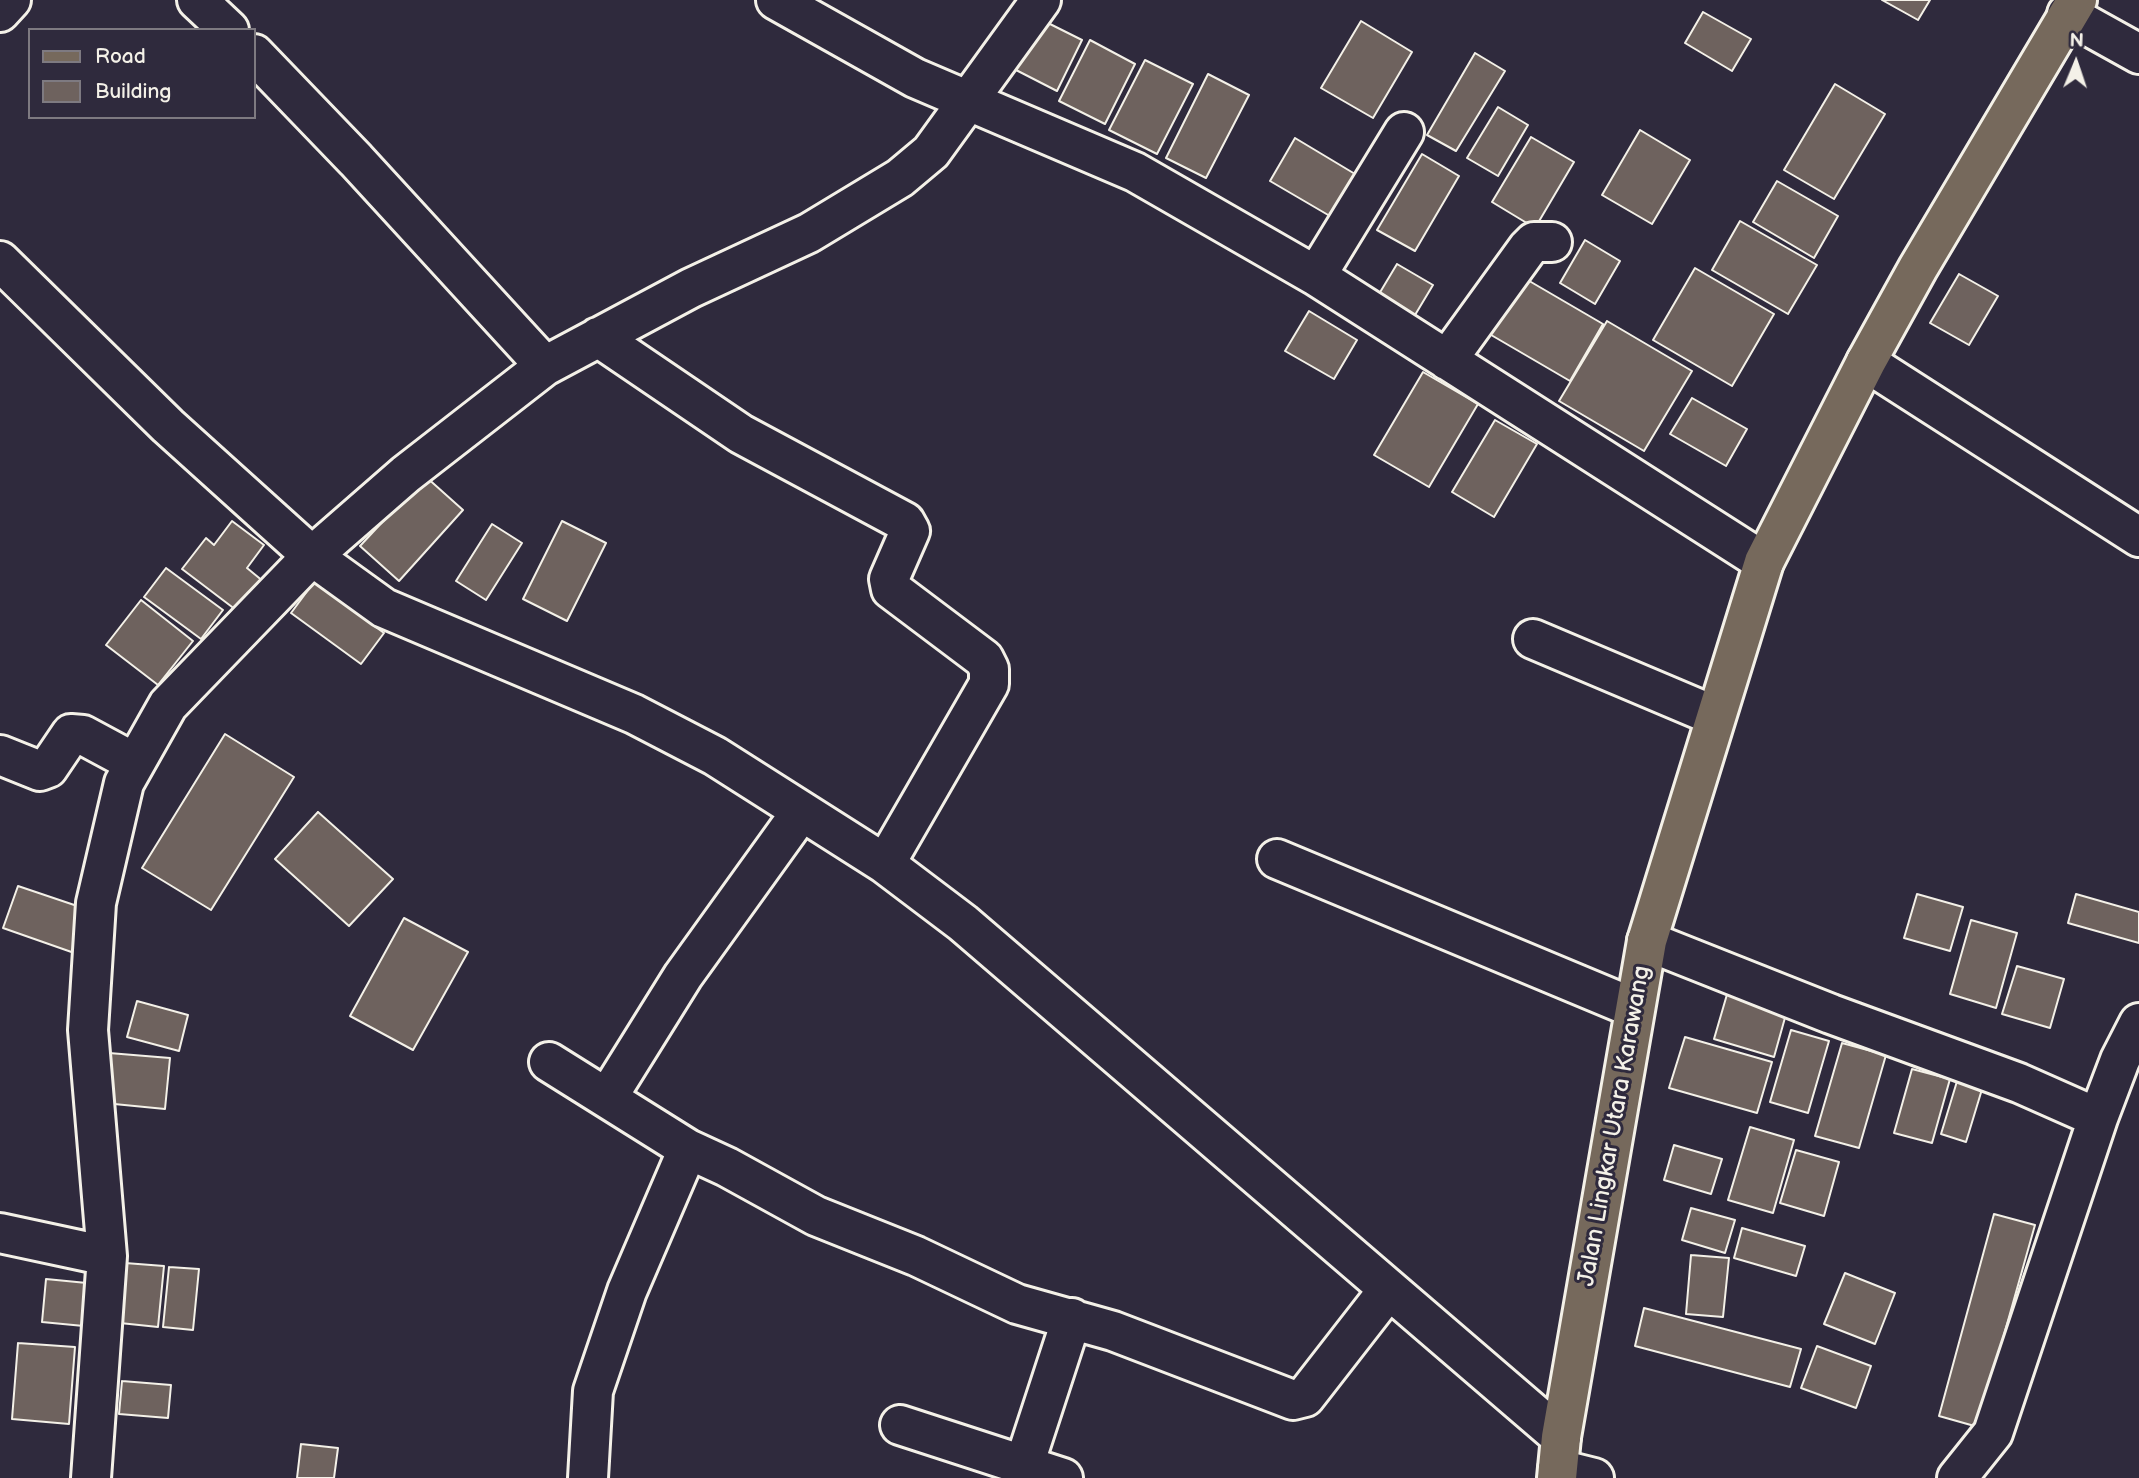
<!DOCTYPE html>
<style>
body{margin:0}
#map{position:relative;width:2139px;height:1478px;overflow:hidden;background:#2f2a3d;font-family:"Balsamiq Sans",sans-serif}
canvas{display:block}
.legend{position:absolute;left:28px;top:28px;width:228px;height:91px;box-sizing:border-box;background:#2f2a3d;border:2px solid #7e7a81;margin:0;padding:9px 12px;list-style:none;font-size:21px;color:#f4f1e8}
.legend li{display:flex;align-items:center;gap:14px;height:35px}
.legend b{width:35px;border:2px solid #7e7a81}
.north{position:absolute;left:2041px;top:28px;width:70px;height:70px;-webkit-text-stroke:5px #2f2a3d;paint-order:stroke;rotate:2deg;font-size:19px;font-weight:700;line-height:28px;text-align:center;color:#f4f1e8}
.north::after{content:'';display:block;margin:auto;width:24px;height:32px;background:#f4f1e8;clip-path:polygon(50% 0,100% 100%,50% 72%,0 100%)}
</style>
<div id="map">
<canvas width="2139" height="1478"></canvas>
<ul class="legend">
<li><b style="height:9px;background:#76695c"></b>Road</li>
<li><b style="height:19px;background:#6e625e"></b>Building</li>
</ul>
<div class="north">N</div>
</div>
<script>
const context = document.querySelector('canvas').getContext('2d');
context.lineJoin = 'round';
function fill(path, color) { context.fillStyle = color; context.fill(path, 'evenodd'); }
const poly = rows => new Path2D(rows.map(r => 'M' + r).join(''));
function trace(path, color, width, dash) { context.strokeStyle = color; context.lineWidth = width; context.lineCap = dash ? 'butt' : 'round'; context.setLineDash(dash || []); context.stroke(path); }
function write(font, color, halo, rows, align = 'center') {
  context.font = font + ' "Balsamiq Sans",sans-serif'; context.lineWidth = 6; context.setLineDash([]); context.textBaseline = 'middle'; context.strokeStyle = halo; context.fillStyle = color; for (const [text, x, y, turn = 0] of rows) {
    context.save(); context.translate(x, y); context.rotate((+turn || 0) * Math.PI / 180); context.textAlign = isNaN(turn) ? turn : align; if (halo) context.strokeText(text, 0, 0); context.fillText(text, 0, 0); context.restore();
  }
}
const building = poly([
 [1882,0,1930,0,1918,20,1882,0],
 [1703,12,1751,39,1732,71,1685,43,1703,12],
 [1042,20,1082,40,1057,91,1016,70,1042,20],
 [1361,21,1412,52,1373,118,1321,88,1361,21],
 [1090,40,1135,64,1105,124,1059,101,1090,40],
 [1475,53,1505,71,1456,151,1427,135,1475,53],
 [1145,60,1193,84,1157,154,1109,130,1145,60],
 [1208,74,1249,95,1206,178,1166,158,1208,74],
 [1835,84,1885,114,1834,199,1784,170,1835,84],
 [1498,107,1528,125,1498,176,1467,158,1498,107],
 [1640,130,1690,160,1652,224,1602,195,1640,130],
 [1531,137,1574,162,1535,228,1492,202,1531,137],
 [1295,138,1360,177,1335,219,1270,181,1295,138],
 [1422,154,1459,176,1415,251,1377,230,1422,154],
 [1777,181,1838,216,1814,258,1753,222,1777,181],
 [1740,221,1817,265,1788,314,1712,270,1740,221],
 [1585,240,1620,261,1595,304,1560,283,1585,240],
 [1397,264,1433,285,1412,320,1376,299,1397,264],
 [1695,268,1774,314,1732,386,1653,340,1695,268],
 [1959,274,1998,296,1969,345,1930,323,1959,274],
 [1519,275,1603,324,1570,381,1486,332,1519,275],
 [1309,311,1357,340,1334,379,1285,351,1309,311],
 [1607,321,1692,371,1644,451,1559,401,1607,321],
 [1423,372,1478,404,1429,487,1374,455,1423,372],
 [1692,398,1747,429,1726,466,1670,434,1692,398],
 [1495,420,1537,444,1494,517,1452,492,1495,420],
 [425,476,463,510,399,581,360,546,425,476],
 [232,521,264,545,247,568,264,582,240,613,182,569,206,538,214,545,232,521],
 [562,521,606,543,567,621,523,599,562,521],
 [492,524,522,543,486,600,456,581,492,524],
 [166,568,223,610,201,639,144,597,166,568],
 [314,582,384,633,361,664,291,613,314,582],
 [141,600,193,641,158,685,106,645,141,600],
 [225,734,294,777,211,910,142,868,225,734],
 [318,812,393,879,349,926,275,859,318,812],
 [18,886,95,912,80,955,3,928,18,886],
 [1917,894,1963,907,1950,951,1904,938,1917,894],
 [2076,894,2139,912,2139,943,2068,923,2076,894],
 [404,918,468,952,413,1050,350,1016,404,918],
 [1971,920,2017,933,1996,1008,1950,994,1971,920],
 [2017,966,2064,979,2050,1028,2002,1014,2017,966],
 [1728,991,1788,1007,1774,1057,1714,1039,1728,991],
 [137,1001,188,1015,179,1051,127,1037,137,1001],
 [1791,1030,1829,1041,1808,1113,1770,1102,1791,1030],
 [1685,1037,1772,1062,1757,1113,1669,1088,1685,1037],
 [1842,1043,1886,1055,1859,1148,1815,1136,1842,1043],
 [109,1053,170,1058,165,1109,104,1103,109,1053],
 [1912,1069,1950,1079,1932,1143,1894,1133,1912,1069],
 [1958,1078,1983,1086,1966,1142,1941,1134,1958,1078],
 [1750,1127,1794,1140,1773,1213,1728,1200,1750,1127],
 [1674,1145,1722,1159,1711,1194,1664,1180,1674,1145],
 [1796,1150,1839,1162,1824,1216,1780,1203,1796,1150],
 [1691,1208,1735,1220,1725,1253,1682,1240,1691,1208],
 [1994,1214,2035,1225,1978,1427,1939,1416,1994,1214],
 [1742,1228,1805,1246,1796,1276,1734,1258,1742,1228],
 [1691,1255,1729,1258,1723,1317,1686,1314,1691,1255],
 [125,1263,164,1266,158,1327,120,1323,125,1263],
 [169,1267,199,1269,193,1330,163,1327,169,1267],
 [1845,1273,1895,1293,1875,1344,1824,1324,1845,1273],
 [46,1279,97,1284,94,1327,42,1322,46,1279],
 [1644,1308,1801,1349,1790,1387,1635,1346,1644,1308],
 [18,1343,75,1347,69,1424,12,1419,18,1343],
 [1817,1346,1871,1366,1856,1408,1801,1388,1817,1346],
 [122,1381,171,1385,168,1418,119,1414,122,1381],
 [301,1444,338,1448,334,1478,297,1478,301,1444]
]);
fill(building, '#6e625e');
trace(building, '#f4f1e8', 2);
const minor = poly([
 [197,0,229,30],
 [776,0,915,78,1135,172,1316,276,1764,562],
 [0,12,11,0],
 [2067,14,2139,54],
 [0,261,168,426,312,556,384,608,634,714,715,756,885,864,963,923,1561,1437],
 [1316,276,1404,132],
 [598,337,741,434,905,522,910,531,889,579,891,589,984,659,989,669,989,684,885,864],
 [1447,360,1528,248,1534,242,1552,242],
 [1866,362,2139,537],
 [545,366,691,288,809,233,900,178,931,152,1041,0],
 [1533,639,1715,716],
 [0,755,40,771,48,768,71,734,83,735,135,763],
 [1277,859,1634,1008],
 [1647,941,1831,1014,2019,1083,2098,1118,2120,1060,2139,1023],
 [549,1062,688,1149,727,1167,816,1216,916,1256,1017,1304,1113,1331,1293,1400,1305,1397,1389,1289],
 [607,1098,683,976,801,812],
 [0,1233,107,1256],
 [900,1425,1063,1478],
 [1024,1465,1072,1318],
 [1558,1469,1594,1478],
 [91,1478,107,1256,88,1030,96,903,124,783,168,705,312,556,406,474,545,366,356,160,254,54],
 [588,1478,593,1391,627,1291,688,1149],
 [1957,1478,1993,1433,2098,1118]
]);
const major = poly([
 [1557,1478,1561,1437,1647,941,1764,562,1866,362,1918,268,2077,0]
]);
trace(minor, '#f4f1e8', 44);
trace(major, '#f4f1e8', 44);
trace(minor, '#2f2a3d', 38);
trace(major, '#76695c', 38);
write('24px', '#f4f1e8', '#2f2a3d', [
 ["Jalan Lingkar Utara Karawang",1615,1126,-80]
]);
</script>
